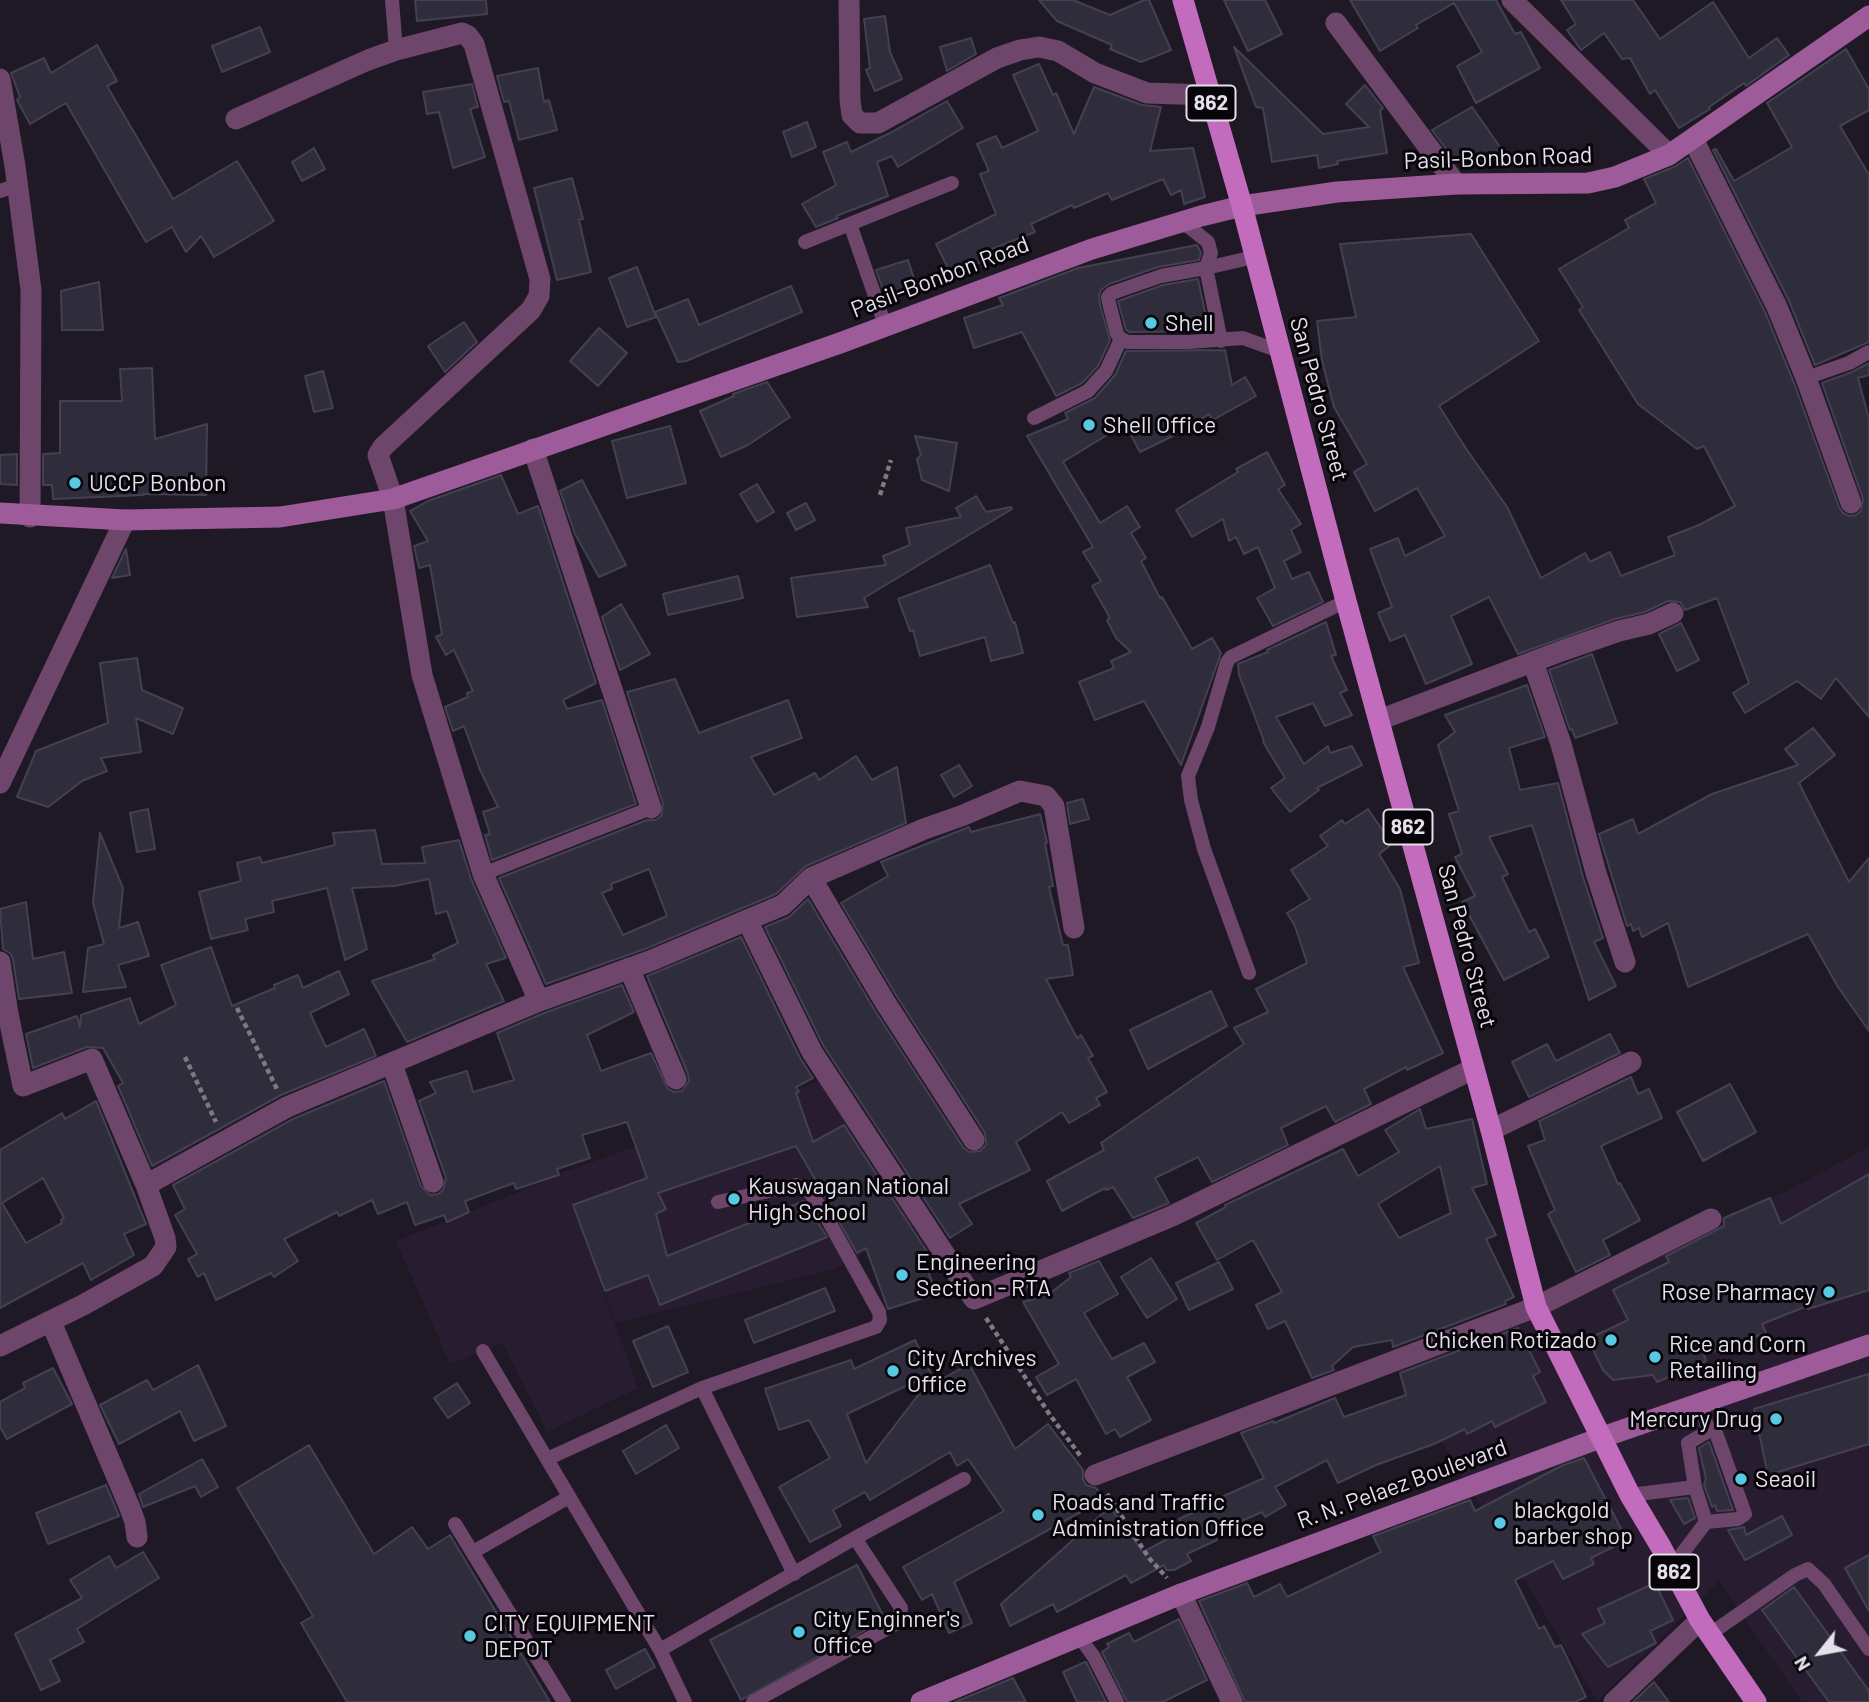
<!DOCTYPE html>
<style>
body{margin:0}
#map{position:relative;width:1869px;height:1702px;overflow:hidden;background:#1f1825;font-family:Barlow,sans-serif}
canvas{display:block}
.north{position:absolute;left:1785px;top:1618px;width:70px;height:70px;-webkit-text-stroke:5px #07050a;paint-order:stroke;rotate:239deg;font-size:19px;font-weight:700;line-height:28px;text-align:center;color:#e5e0e9}
.north::after{content:'';display:block;margin:auto;width:24px;height:32px;background:#e5e0e9;clip-path:polygon(50% 0,100% 100%,50% 72%,0 100%)}
</style>
<div id="map">
<canvas width="1869" height="1702"></canvas>
<div class="north">N</div>
</div>
<script>
const context = document.querySelector('canvas').getContext('2d');
context.lineJoin = 'round';
function fill(path, color) { context.fillStyle = color; context.fill(path, 'evenodd'); }
const poly = rows => new Path2D(rows.map(r => 'M' + r).join(''));
function trace(path, color, width, dash) { context.strokeStyle = color; context.lineWidth = width; context.lineCap = dash ? 'butt' : 'round'; context.setLineDash(dash || []); context.stroke(path); }
function write(font, color, halo, rows, align = 'center') {
  context.font = font + ' Barlow,sans-serif'; context.lineWidth = 6; context.setLineDash([]); context.textBaseline = 'middle'; context.strokeStyle = halo; context.fillStyle = color; for (const [text, x, y, turn = 0] of rows) {
    context.save(); context.translate(x, y); context.rotate((+turn || 0) * Math.PI / 180); context.textAlign = isNaN(turn) ? turn : align; if (halo) context.strokeText(text, 0, 0); context.fillText(text, 0, 0); context.restore();
  }
}
fill(poly([
 [820,1081,914,1226,835,1269,616,1323,585,1240,638,1388,547,1432,503,1343,450,1364,396,1241,561,1175,561,1173],
 [1869,1147,1869,1702,1802,1702,1719,1581,1597,1701,1394,1362,1785,1192]
]), '#281d30');
const building = poly([
 [415,0,486,0,487,14,417,21,415,0],
 [1039,0,1073,0,1110,15,1144,0,1149,0,1171,50,1141,62,1110,49,1112,45,1057,21,1039,0],
 [1224,0,1265,0,1282,34,1248,51,1224,0],
 [1350,0,1496,0,1515,34,1521,32,1540,68,1476,103,1457,66,1482,52,1454,3,1416,25,1418,28,1380,51,1350,0],
 [1561,0,1633,0,1660,39,1713,2,1749,58,1777,38,1789,55,1746,86,1744,83,1709,107,1710,109,1679,128,1655,90,1650,94,1630,58,1622,59,1604,33,1581,50,1567,30,1576,24,1561,0],
 [885,16,890,52,902,79,875,91,866,70,870,68,864,19,885,16],
 [260,27,270,52,222,72,212,46,260,27],
 [971,38,976,54,947,71,940,47,971,38],
 [97,45,117,81,107,86,173,199,237,161,274,221,214,257,201,236,186,252,172,227,146,242,66,103,30,124,17,100,20,97,11,73,44,58,51,73,97,45],
 [1234,47,1323,134,1369,127,1346,104,1365,85,1383,108,1380,111,1387,153,1337,161,1338,164,1319,168,1317,155,1272,162,1263,108,1256,107,1234,47],
 [1846,49,1869,89,1869,110,1840,126,1869,175,1869,342,1815,365,1789,301,1713,150,1716,149,1734,181,1792,147,1767,103,1846,49],
 [1039,64,1053,95,1056,93,1074,134,1094,87,1142,105,1161,107,1150,151,1193,148,1205,197,1184,204,1181,190,1171,195,1163,179,1112,200,1108,193,1074,208,1072,205,1031,224,1035,232,982,253,985,260,952,276,936,244,996,214,980,174,989,171,977,144,996,136,1002,148,1038,131,1013,75,1039,64],
 [538,68,544,102,549,100,557,130,519,140,509,101,504,102,497,76,538,68],
 [472,84,478,107,470,109,485,157,453,168,439,112,427,114,423,92,472,84],
 [947,101,963,128,898,167,892,156,877,162,888,196,836,216,838,218,816,227,802,204,836,185,823,152,847,142,851,152,890,133,947,101],
 [1472,107,1505,154,1486,161,1455,161,1432,130,1472,107],
 [807,122,816,147,792,157,783,132,807,122],
 [314,148,325,169,302,181,292,162,314,148],
 [1688,158,1765,312,1794,383,1839,507,1843,513,1849,516,1856,515,1861,511,1863,499,1822,383,1852,372,1869,363,1869,375,1858,378,1869,419,1869,717,1836,678,1821,699,1797,681,1745,713,1733,693,1749,683,1717,598,1685,610,1680,602,1668,601,1645,612,1615,619,1518,654,1489,597,1451,616,1472,664,1426,684,1405,635,1390,641,1378,613,1392,607,1370,549,1398,538,1405,556,1445,536,1417,488,1375,511,1354,472,1367,464,1334,407,1322,361,1317,321,1356,317,1340,244,1471,234,1539,341,1439,406,1465,447,1507,507,1541,578,1585,553,1590,562,1610,552,1621,576,1675,555,1668,537,1699,525,1735,506,1704,446,1697,449,1638,404,1579,310,1583,307,1559,269,1629,228,1625,220,1656,203,1644,179,1674,167,1688,158],
 [572,178,583,219,579,220,591,272,557,280,534,188,572,178],
 [1197,245,1201,253,1199,260,1158,267,1109,284,1101,290,1099,295,1100,305,1110,340,1098,366,1082,383,1056,396,1022,332,974,348,964,318,1003,305,999,298,1078,268,1197,245],
 [908,260,916,285,885,295,876,270,908,260],
 [637,267,656,317,627,327,609,278,637,267],
 [1198,279,1209,331,1130,332,1126,330,1118,301,1163,285,1198,279],
 [99,282,103,330,62,330,61,291,99,282],
 [791,286,802,312,686,361,678,362,655,312,688,299,699,325,791,286],
 [464,322,477,342,445,372,428,346,464,322],
 [599,328,627,353,598,386,570,361,599,328],
 [1225,350,1232,385,1245,377,1256,396,1213,420,1209,414,1175,435,1140,452,1125,424,1063,462,1100,523,1127,506,1140,527,1131,533,1146,558,1141,561,1160,598,1162,597,1192,649,1212,638,1221,653,1181,765,1144,701,1095,720,1079,682,1114,668,1111,661,1131,652,1116,638,1107,620,1110,618,1092,586,1101,581,1083,552,1093,547,1027,436,1068,419,1065,413,1095,398,1115,375,1126,351,1225,350],
 [152,368,155,439,207,424,206,495,143,494,143,495,53,499,52,485,43,485,43,454,60,453,60,401,122,401,120,369,152,368],
 [323,371,333,408,314,412,305,376,323,371],
 [767,382,790,417,748,445,721,457,700,411,734,396,733,394,767,382],
 [670,426,686,483,627,498,612,441,670,426],
 [915,436,957,443,949,491,922,480,917,459,921,455,915,436],
 [1267,452,1285,485,1278,489,1301,524,1291,530,1301,552,1284,561,1292,579,1309,572,1323,602,1273,626,1257,598,1275,588,1258,547,1244,554,1236,537,1229,541,1223,519,1192,537,1176,510,1238,472,1236,469,1267,452],
 [17,454,17,485,0,484,0,455,17,454],
 [501,475,518,514,538,506,596,683,563,700,567,709,602,700,636,804,492,860,485,835,490,834,483,812,498,807,480,770,464,726,453,731,445,707,468,697,467,693,473,691,454,650,446,655,436,637,442,634,430,565,419,568,414,546,428,541,410,511,428,501,501,475],
 [582,480,626,565,599,577,575,534,560,491,582,480],
 [757,484,774,512,757,522,740,494,757,484],
 [976,496,986,512,1011,507,1012,509,864,598,868,607,797,617,791,578,886,565,883,556,910,545,906,528,961,517,956,508,976,496],
 [806,503,815,520,796,530,787,513,806,503],
 [126,549,130,575,112,578,126,549],
 [990,565,1013,623,1015,622,1023,653,991,661,985,637,920,656,913,630,910,631,898,599,990,565],
 [738,576,743,598,668,615,663,594,738,576],
 [621,604,650,654,620,670,602,617,621,604],
 [1326,622,1336,655,1331,656,1347,690,1340,693,1352,715,1325,726,1313,703,1276,717,1304,764,1328,746,1330,753,1352,746,1362,765,1317,788,1319,790,1290,812,1271,788,1285,778,1263,742,1264,741,1239,675,1238,664,1268,652,1267,650,1326,622],
 [1681,623,1699,660,1677,671,1659,634,1681,623],
 [1592,654,1617,723,1575,738,1572,729,1570,730,1549,670,1592,654],
 [137,658,142,690,183,708,173,734,136,718,141,752,101,758,107,771,82,781,48,807,17,797,36,751,108,723,100,663,137,658],
 [675,679,699,733,788,700,802,738,751,757,774,795,815,773,819,780,856,756,872,780,897,767,906,823,806,866,776,894,645,949,546,984,499,878,647,820,656,820,661,816,663,804,627,692,675,679],
 [649,869,667,916,623,935,602,893,612,889,611,884,649,869],
 [1527,685,1545,737,1509,748,1520,790,1558,783,1583,877,1603,938,1594,942,1616,986,1589,1000,1532,825,1489,837,1508,874,1502,877,1529,932,1535,929,1549,957,1504,980,1462,902,1475,896,1455,857,1462,854,1449,814,1459,811,1438,745,1455,732,1445,715,1527,685],
 [1813,728,1835,755,1799,783,1849,882,1869,858,1869,1031,1838,987,1808,934,1688,987,1668,923,1642,937,1639,928,1633,931,1631,924,1627,926,1599,834,1633,819,1638,834,1712,794,1798,765,1785,749,1813,728],
 [959,765,972,786,954,797,941,775,959,765],
 [1083,799,1089,819,1070,824,1067,803,1083,799],
 [148,809,155,849,137,852,130,813,148,809],
 [1368,809,1392,844,1379,854,1400,889,1419,963,1403,967,1443,1053,1407,1070,1406,1067,1364,1089,1371,1104,1335,1122,1326,1106,1281,1128,1288,1145,1212,1182,1198,1157,1155,1178,1169,1203,1133,1218,1113,1187,1106,1190,1105,1188,1062,1211,1047,1181,1104,1150,1101,1143,1244,1044,1234,1028,1268,1012,1256,989,1307,963,1295,926,1287,913,1310,899,1291,870,1328,846,1320,836,1342,820,1345,824,1368,809],
 [1040,814,1046,838,1047,843,1045,843,1053,886,1049,887,1063,945,1068,945,1073,975,1046,979,1077,1038,1081,1035,1093,1056,1088,1058,1107,1092,1096,1098,1100,1105,1069,1123,1062,1112,1016,1142,1030,1170,959,1204,972,1224,950,1238,823,1045,765,927,789,917,808,899,874,1009,963,1147,969,1152,980,1151,986,1145,985,1133,896,995,841,903,888,876,881,862,969,827,971,832,1040,814],
 [375,830,382,864,425,863,422,847,459,840,471,879,506,958,486,964,504,1001,407,1042,372,981,435,959,433,955,458,943,447,911,436,914,429,879,394,886,352,888,367,949,345,960,327,888,272,901,274,912,245,919,248,930,211,939,199,892,241,881,237,863,260,857,262,863,335,845,333,833,375,830],
 [100,833,123,888,119,928,138,922,149,956,118,965,126,987,83,992,88,948,104,944,93,903,100,833],
 [26,902,33,959,64,952,72,993,19,999,13,959,10,953,3,949,0,909,26,902],
 [741,937,800,1058,813,1078,796,1087,799,1092,796,1093,813,1142,844,1125,928,1253,923,1256,936,1294,888,1309,866,1248,857,1253,796,1146,658,1193,666,1209,656,1214,667,1256,804,1201,827,1237,660,1305,648,1275,605,1291,573,1205,647,1178,627,1122,582,1135,590,1158,557,1169,559,1175,516,1189,514,1183,465,1201,469,1212,447,1222,444,1215,415,1225,407,1202,378,1214,372,1200,339,1216,337,1212,284,1239,298,1261,274,1277,271,1273,216,1300,204,1273,198,1277,188,1259,197,1254,175,1215,185,1209,173,1185,293,1119,384,1081,421,1186,430,1195,438,1194,443,1190,446,1178,419,1101,436,1093,430,1082,467,1071,473,1092,514,1080,497,1033,544,1013,622,985,634,1012,587,1035,601,1071,651,1053,668,1089,674,1092,682,1091,689,1081,688,1074,647,976,741,937],
 [211,947,232,1006,275,988,274,985,298,975,303,988,339,971,349,994,310,1013,326,1047,364,1029,376,1056,281,1095,152,1166,118,1086,123,1083,103,1048,87,1047,33,1068,26,1034,77,1016,80,1027,81,1015,130,998,139,1024,176,1005,161,965,211,947],
 [1211,991,1227,1026,1148,1069,1130,1030,1211,991],
 [1610,1034,1620,1053,1529,1097,1512,1062,1547,1044,1556,1061,1610,1034],
 [1631,1077,1638,1094,1649,1089,1662,1118,1601,1146,1618,1184,1620,1183,1640,1220,1603,1240,1610,1255,1576,1272,1548,1214,1555,1210,1528,1146,1545,1140,1539,1121,1631,1077],
 [1730,1084,1756,1132,1703,1161,1677,1112,1730,1084],
 [96,1101,146,1224,124,1234,134,1255,91,1280,83,1263,0,1308,0,1150,62,1113,65,1119,96,1101],
 [43,1178,64,1218,61,1220,62,1223,26,1243,2,1203,43,1178],
 [1420,1109,1426,1129,1472,1119,1487,1184,1472,1188,1496,1235,1486,1239,1514,1297,1505,1301,1506,1304,1393,1347,1392,1340,1353,1347,1332,1366,1334,1370,1312,1378,1285,1321,1268,1329,1256,1305,1282,1292,1253,1240,1217,1260,1196,1223,1226,1207,1225,1205,1343,1149,1358,1176,1399,1152,1385,1130,1420,1109],
 [1440,1166,1451,1213,1399,1238,1378,1204,1440,1166],
 [1869,1174,1869,1290,1808,1309,1807,1306,1762,1324,1766,1333,1704,1355,1706,1361,1657,1382,1653,1375,1613,1380,1603,1370,1588,1339,1628,1320,1613,1290,1669,1262,1666,1256,1724,1226,1724,1218,1770,1198,1781,1224,1869,1174],
 [1151,1258,1177,1299,1147,1318,1121,1277,1151,1258],
 [1099,1261,1118,1294,1084,1313,1112,1359,1144,1343,1155,1362,1127,1377,1151,1420,1120,1437,1115,1429,1106,1434,1076,1379,1047,1395,1036,1377,1059,1364,1023,1302,1048,1295,1071,1277,1069,1273,1099,1261],
 [1219,1262,1233,1289,1189,1310,1176,1283,1219,1262],
 [825,1288,835,1311,754,1343,745,1320,825,1288],
 [668,1326,688,1372,653,1387,633,1341,668,1326],
 [1518,1328,1540,1372,1533,1376,1546,1402,1495,1427,1492,1421,1467,1434,1465,1429,1434,1444,1376,1465,1338,1483,1327,1460,1275,1487,1286,1505,1265,1517,1262,1512,1214,1533,1217,1540,1187,1554,1191,1561,1174,1570,1166,1570,1164,1565,1131,1583,1126,1575,1057,1612,1053,1604,1010,1626,1001,1604,1110,1507,1143,1552,1184,1530,1179,1519,1209,1505,1208,1503,1264,1478,1241,1433,1273,1421,1274,1423,1335,1398,1344,1417,1406,1395,1400,1373,1518,1328],
 [915,1340,931,1374,847,1414,866,1463,932,1377,935,1383,969,1364,1015,1449,1048,1424,1083,1470,1083,1479,1086,1485,1096,1488,1104,1499,954,1582,972,1623,949,1633,932,1594,922,1600,903,1567,1004,1511,968,1459,957,1466,950,1452,870,1500,865,1492,833,1510,841,1526,810,1542,779,1487,830,1458,809,1420,779,1430,765,1389,851,1360,854,1369,915,1340],
 [198,1365,226,1426,194,1441,180,1411,119,1444,100,1405,147,1380,153,1390,198,1365],
 [53,1368,72,1404,7,1439,0,1427,0,1402,25,1388,23,1383,53,1368],
 [1869,1374,1869,1444,1768,1475,1754,1409,1869,1374],
 [457,1383,470,1403,448,1418,434,1398,457,1383],
 [666,1425,679,1448,636,1474,623,1451,666,1425],
 [1709,1442,1733,1510,1717,1511,1715,1505,1712,1507,1704,1485,1706,1479,1699,1448,1709,1442],
 [309,1445,374,1554,412,1527,428,1549,450,1535,550,1702,347,1702,301,1623,313,1616,237,1488,309,1445],
 [1584,1458,1627,1540,1591,1558,1594,1564,1563,1579,1553,1561,1515,1580,1539,1629,1544,1626,1555,1647,1561,1645,1586,1697,1575,1702,1245,1702,1199,1601,1247,1583,1254,1597,1280,1584,1287,1597,1381,1552,1373,1536,1470,1500,1475,1511,1561,1466,1584,1458],
 [202,1459,218,1487,201,1497,195,1486,143,1507,139,1494,202,1459],
 [106,1485,119,1516,48,1544,36,1513,106,1485],
 [1688,1498,1695,1518,1684,1524,1670,1500,1688,1498],
 [1782,1516,1792,1535,1745,1560,1728,1530,1744,1527,1746,1535,1782,1516],
 [143,1552,159,1578,77,1629,84,1642,50,1660,60,1681,41,1690,15,1634,82,1598,70,1580,109,1556,116,1568,143,1552],
 [1869,1555,1869,1611,1845,1568,1869,1555],
 [857,1565,885,1619,741,1700,710,1640,857,1565],
 [1655,1583,1673,1620,1650,1631,1656,1643,1608,1667,1582,1634,1605,1623,1598,1609,1655,1583],
 [1794,1587,1869,1691,1869,1702,1829,1702,1762,1610,1794,1587],
 [1179,1619,1207,1680,1163,1702,1127,1702,1102,1652,1109,1647,1107,1644,1129,1633,1134,1642,1179,1619],
 [645,1649,655,1667,616,1689,606,1670,645,1649],
 [1085,1662,1086,1662,1106,1702,1077,1702,1063,1672,1085,1662],
 [1013,1678,1026,1702,955,1702,1013,1678],
 [1654,1682,1669,1702,1633,1702,1654,1682]
]);
fill(building, '#2f2c3b');
trace(building, '#434151', 2);
trace(poly([
 [880,495,891,460],
 [237,1008,277,1089],
 [185,1057,216,1122],
 [986,1318,1050,1415,1082,1458],
 [1107,1494,1149,1558,1167,1578]
]), '#7f7984', 4.5, [5, 3.5]);
trace(poly([
 [392,0,396,50],
 [0,191,18,185],
 [1180,223,1189,227,1208,242,1211,253,1206,268,1161,276,1112,293,1108,297,1109,303,1117,334,1121,339,1128,342,1189,342,1243,338,1279,351],
 [850,224,885,325],
 [805,242,952,183],
 [1221,341,1206,268,1254,257],
 [1806,378,1849,363,1869,352],
 [1034,418,1088,391,1106,371,1121,339],
 [483,874,651,808],
 [1249,973,1204,849,1191,800,1188,776,1208,727,1227,662,1231,657,1346,601],
 [483,1351,660,1650,685,1702],
 [702,1388,794,1574],
 [1701,1402,1708,1431],
 [547,1459,702,1388,876,1327,880,1320,879,1312,822,1209,808,1190,796,1185,718,1202],
 [1695,1487,1688,1443,1712,1429,1715,1430,1745,1514,1738,1519,1706,1522],
 [1630,1495,1695,1487,1706,1522,1672,1567],
 [455,1524,564,1702],
 [473,1552,569,1497],
 [1710,1634,1795,1575,1808,1569,1824,1584,1869,1649],
 [1078,1635,1094,1657,1117,1702],
 [660,1650,855,1538,964,1479],
 [753,1702,895,1624,900,1619,901,1608,855,1538]
]), '#6e456b', 14);
trace(poly([
 [849,0,850,100,852,115,860,123,878,123,997,58,1020,50,1039,47,1058,51,1095,73,1147,93,1209,95],
 [1512,0,1669,155],
 [1336,23,1456,184],
 [0,79,15,166,31,290,30,517],
 [236,119,368,60,396,50,462,33,468,36,474,44,540,279,539,296,531,310,383,447,378,455,393,499,422,675,483,874,539,1001],
 [1693,139,1777,307,1806,378,1851,503],
 [533,449,651,808],
 [1533,662,1561,744,1596,873,1625,962],
 [1379,720,1564,650,1619,631,1649,624,1673,613],
 [0,783,125,520],
 [811,878,885,1002,974,1140],
 [747,920,812,1052,974,1299,1172,1216,1473,1069],
 [0,962,8,1014,23,1086,92,1059,146,1185],
 [629,968,676,1079],
 [392,1064,433,1182],
 [1491,1130,1631,1062],
 [51,1322,130,1508,135,1522,137,1537],
 [0,1346,83,1305,153,1266,166,1247,165,1238,146,1185,287,1107,539,1001,650,961,783,905,811,878,924,829,961,816,1020,791,1046,796,1054,806,1074,928],
 [1095,1475,1536,1307,1711,1219],
 [1181,1594,1232,1702],
 [1614,1702,1700,1620]
]), '#6e456b', 21);
trace(poly([
 [0,513,125,520,280,517,393,499,840,343,1092,249,1201,216,1242,206,1337,192,1456,184,1588,183,1615,177,1669,155,1869,16],
 [921,1702,1181,1594,1600,1438,1869,1345]
]), '#9e5b99', 21);
trace(poly([
 [1183,0,1242,206,1346,601,1491,1130,1536,1307,1630,1495,1661,1547,1700,1620,1756,1702]
]), '#c36cbd', 21);
for (const [x, y, r, color] of [
 [1151,323,7,"#58c9e3"],
 [1089,425,7,"#58c9e3"],
 [75,483,7,"#58c9e3"],
 [734,1199,7,"#58c9e3"],
 [902,1275,7,"#58c9e3"],
 [1829,1292,7,"#58c9e3"],
 [1611,1340,7,"#58c9e3"],
 [1655,1357,7,"#58c9e3"],
 [893,1371,7,"#58c9e3"],
 [1776,1419,7,"#58c9e3"],
 [1741,1479,7,"#58c9e3"],
 [1038,1515,7,"#58c9e3"],
 [1500,1523,7,"#58c9e3"],
 [799,1632,7,"#58c9e3"],
 [470,1636,7,"#58c9e3"]
]) { const dot = new Path2D(); dot.arc(x, y, r, 0, 2 * Math.PI); context.fillStyle = color; context.fill(dot); trace(dot, '#07050a', 2.5); }
for (const [x, y, w] of [
 [1211,103,49],
 [1408,827,49],
 [1674,1572,49]
]) { const box = new Path2D(); box.roundRect(x - w / 2, y - 17.5, w, 35, 5); context.fillStyle = '#07050a'; context.fill(box); trace(box, '#e5e0e9', 2); }
write('bold 21px', '#e5e0e9', null, [
 ["862",1211,103],
 ["862",1408,827],
 ["862",1674,1572]
]);
write('23px', '#e5e0e9', '#07050a', [
 ["Pasil-Bonbon Road",1498,158,-2],
 ["Pasil-Bonbon Road",940,277,-21],
 ["San Pedro Street",1319,399,75],
 ["San Pedro Street",1467,946,75],
 ["R. N. Pelaez Boulevard",1402,1484,-20]
]);
write('23px', '#e5e0e9', '#07050a', [
 ["Shell",1165,323],
 ["Shell Office",1103,425],
 ["UCCP Bonbon",89,483],
 ["Kauswagan National",748,1186],
 ["High School",748,1212],
 ["Engineering",916,1262],
 ["Section - RTA",916,1288],
 ["Rose Pharmacy",1815,1292,"right"],
 ["Chicken Rotizado",1597,1340,"right"],
 ["Rice and Corn",1669,1344],
 ["Retailing",1669,1370],
 ["City Archives",907,1358],
 ["Office",907,1384],
 ["Mercury Drug",1762,1419,"right"],
 ["Seaoil",1755,1479],
 ["Roads and Traffic",1052,1502],
 ["Administration Office",1052,1528],
 ["blackgold",1514,1510],
 ["barber shop",1514,1536],
 ["City Enginner's",813,1619],
 ["Office",813,1645],
 ["CITY EQUIPMENT",484,1623],
 ["DEPOT",484,1649]
], 'left');
</script>
